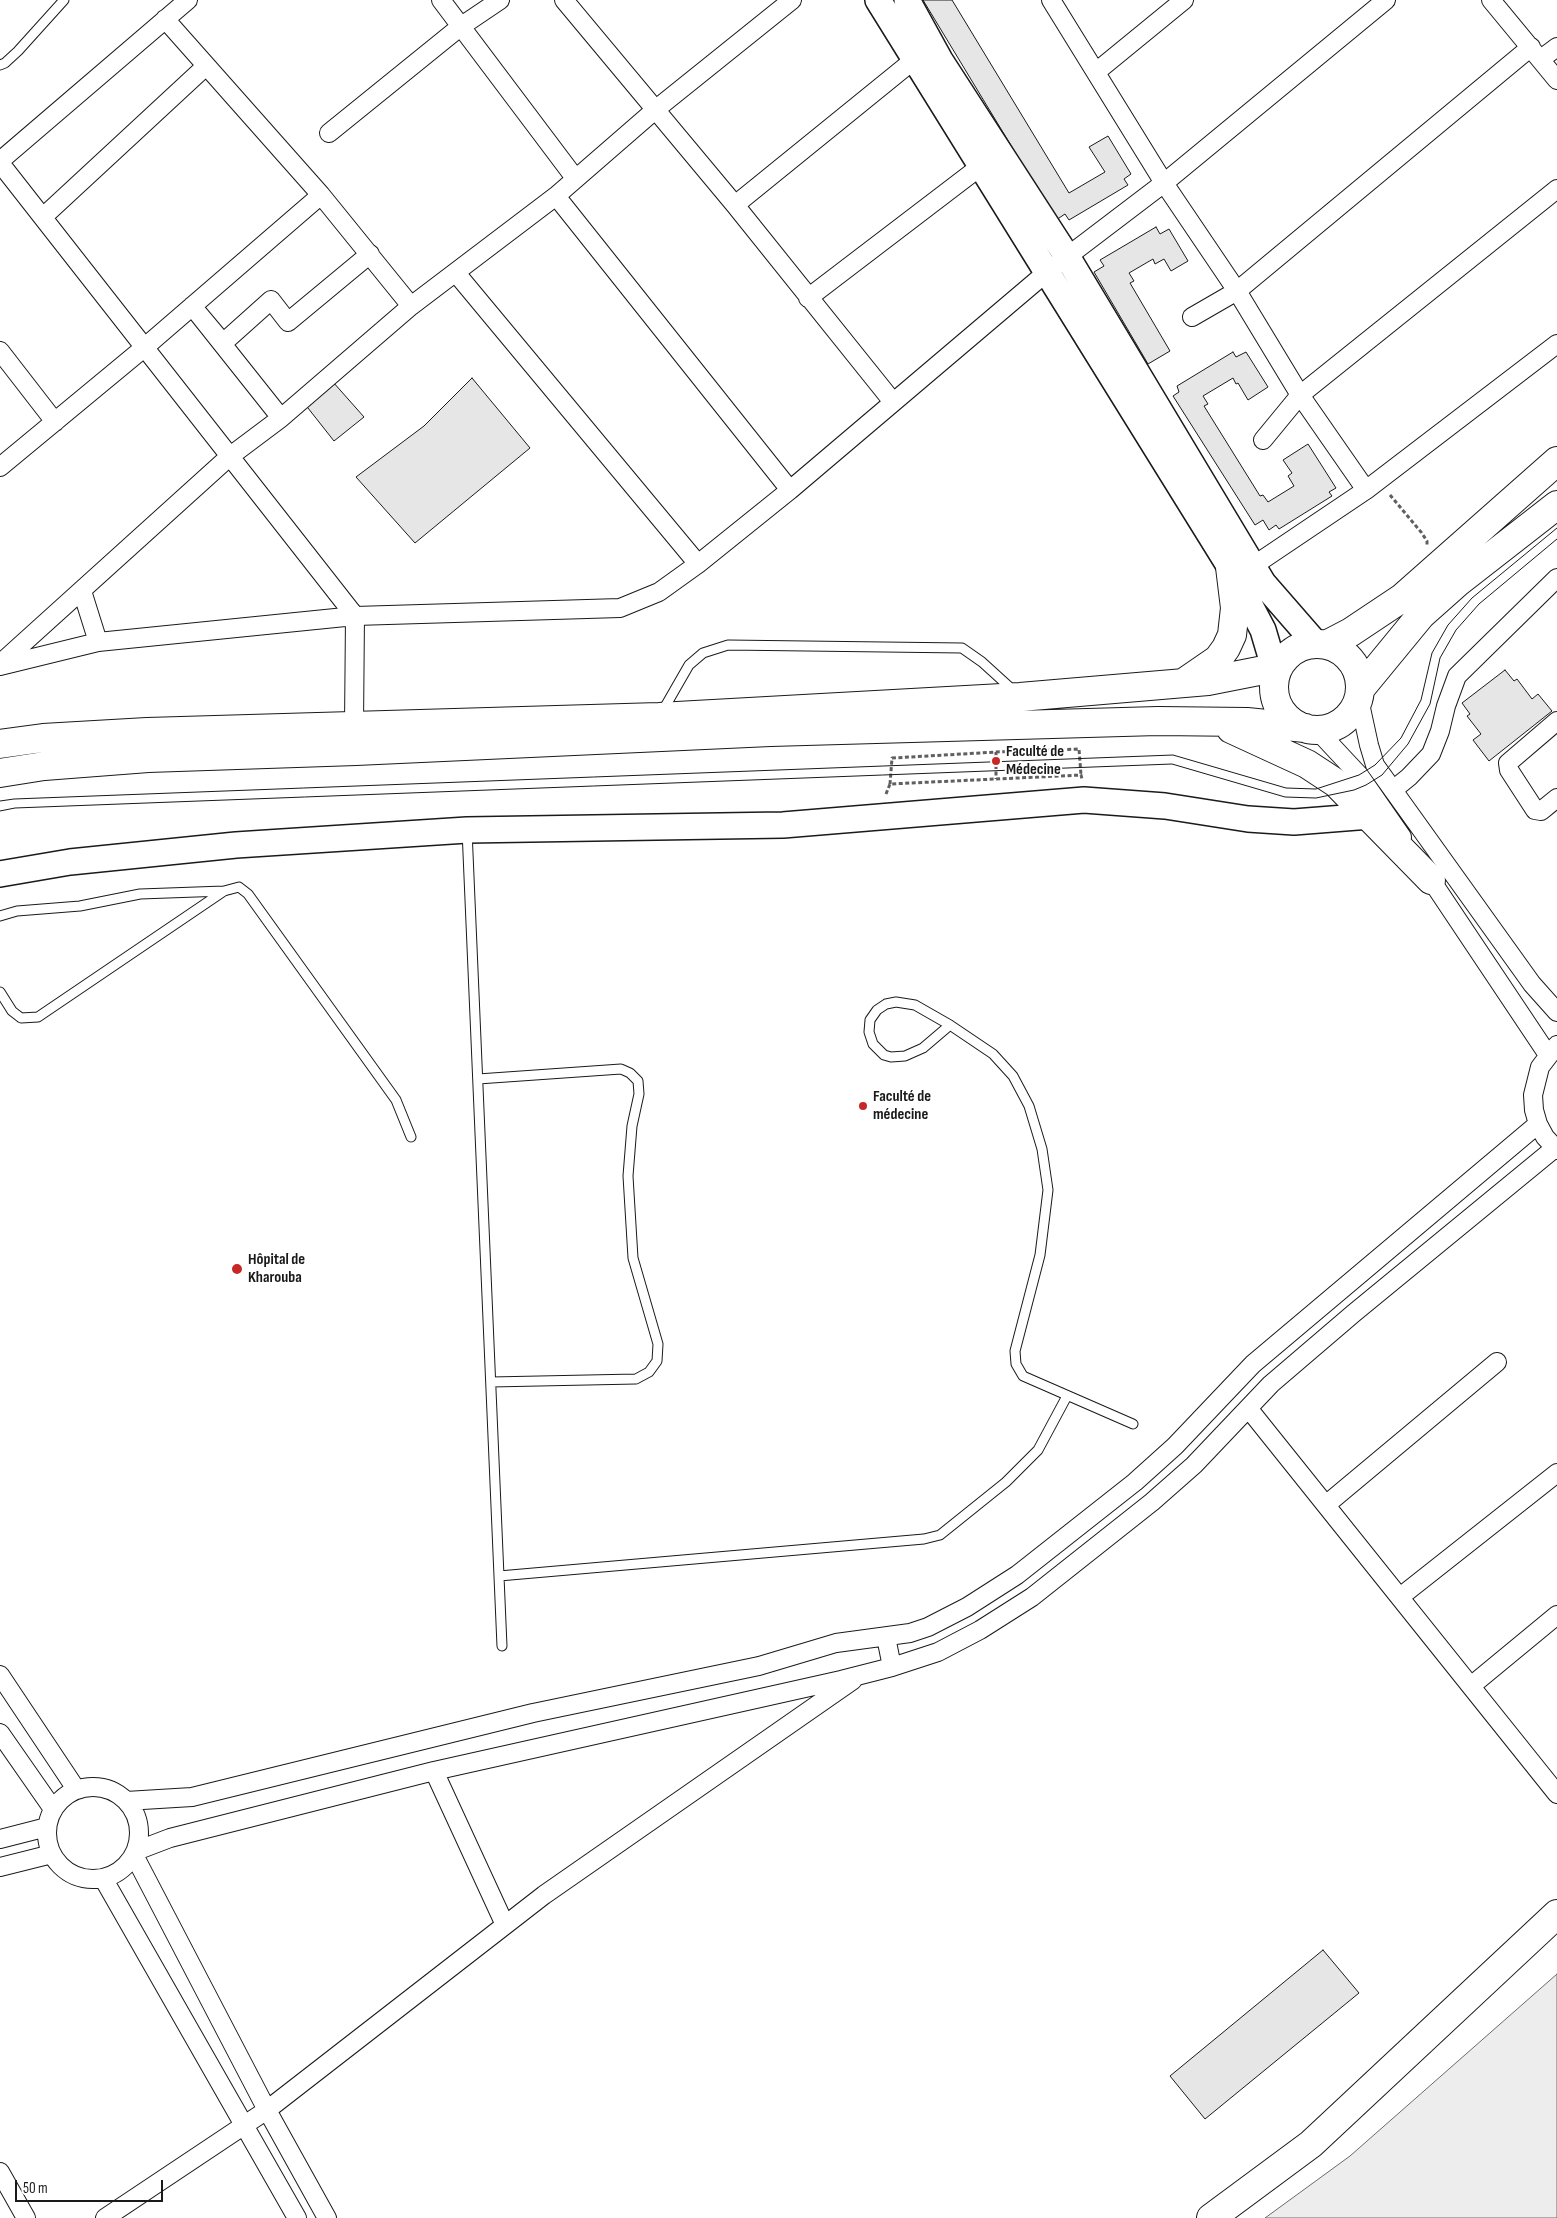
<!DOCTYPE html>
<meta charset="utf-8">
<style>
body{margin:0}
#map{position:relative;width:1557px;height:2218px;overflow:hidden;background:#fff;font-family:"Sofia Sans Condensed",sans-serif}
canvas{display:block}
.scale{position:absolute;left:15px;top:2180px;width:148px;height:22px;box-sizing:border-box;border:2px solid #1a1a1a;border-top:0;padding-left:6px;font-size:15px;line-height:18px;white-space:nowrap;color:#1a1a1a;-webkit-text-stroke:4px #fff;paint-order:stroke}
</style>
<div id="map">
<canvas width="1557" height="2218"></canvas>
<div class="scale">50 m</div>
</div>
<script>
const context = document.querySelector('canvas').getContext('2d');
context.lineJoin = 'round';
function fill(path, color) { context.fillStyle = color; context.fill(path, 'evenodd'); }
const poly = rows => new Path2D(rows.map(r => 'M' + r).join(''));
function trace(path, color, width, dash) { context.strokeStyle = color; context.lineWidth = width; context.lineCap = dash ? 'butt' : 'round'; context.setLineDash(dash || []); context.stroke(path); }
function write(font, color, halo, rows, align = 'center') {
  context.font = font + ' "Sofia Sans Condensed",sans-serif'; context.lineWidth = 4; context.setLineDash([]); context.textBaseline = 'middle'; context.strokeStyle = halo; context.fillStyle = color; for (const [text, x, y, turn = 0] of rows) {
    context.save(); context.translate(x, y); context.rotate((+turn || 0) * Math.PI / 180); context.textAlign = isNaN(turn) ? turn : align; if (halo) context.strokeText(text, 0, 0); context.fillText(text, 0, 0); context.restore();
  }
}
const built = poly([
 [1557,1974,1557,2218,1265,2218,1350,2156,1557,1974]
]);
fill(built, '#ededed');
trace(built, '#6a6a6a', 1);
const building = poly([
 [923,0,952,0,1069,193,1105,172,1089,147,1108,136,1131,174,1124,179,1128,185,1069,220,1065,214,1056,220,923,0],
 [1156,227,1160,234,1169,229,1188,261,1171,271,1164,259,1155,264,1153,259,1129,273,1134,281,1130,283,1170,351,1148,364,1094,272,1104,266,1100,260,1156,227],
 [1233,352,1236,357,1246,352,1268,387,1248,400,1238,383,1236,384,1233,378,1203,396,1208,404,1204,406,1260,496,1263,495,1268,502,1294,486,1288,476,1292,473,1283,460,1308,444,1336,488,1329,492,1332,496,1279,529,1276,525,1269,530,1263,520,1255,525,1173,396,1179,392,1177,386,1233,352],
 [472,378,530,448,415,543,356,477,424,426,472,378],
 [333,382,364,417,334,441,304,403,333,382],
 [1505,670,1514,681,1517,679,1532,699,1538,694,1552,711,1489,761,1473,740,1481,734,1467,716,1470,714,1462,703,1505,670],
 [1323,1950,1359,1993,1205,2119,1170,2076,1323,1950]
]);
fill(building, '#e6e6e6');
trace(building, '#1a1a1a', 1);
const lane = poly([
 [0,65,5,63,18,51,64,0],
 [662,712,689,665,703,653,728,645,962,648,982,662,1015,692],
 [467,830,502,1646],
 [0,916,17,911,80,906,140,894,224,891],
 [0,992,12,1011,21,1018,38,1017,224,891,239,887,248,894,396,1100,411,1137],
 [950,1025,923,1048,905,1056,891,1057,884,1055,873,1044,869,1032,870,1020,877,1010,886,1004,896,1002,915,1005,950,1025,993,1054,1013,1076,1029,1106,1042,1149,1048,1190,1040,1255,1015,1351,1016,1364,1023,1376,1133,1424],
 [478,1079,621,1069,630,1073,638,1081,639,1094,632,1126,628,1176,633,1258,658,1344,657,1361,649,1372,636,1379,491,1382],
 [499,1576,924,1539,940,1535,1006,1482,1038,1450,1067,1396]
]);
const street = poly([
 [441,0,575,178],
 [564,0,735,205,893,402],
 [1051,0,1164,183,1237,291,1300,395,1366,490],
 [1491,0,1557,80],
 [165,19,321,195,411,306],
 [1541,59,1557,47],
 [1096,72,1184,0],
 [329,133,460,27,500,0],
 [0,161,188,0],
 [0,163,355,616,354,725],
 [556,196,790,490],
 [735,205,915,59],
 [43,217,206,66],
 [456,273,698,564],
 [808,298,981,166],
 [1192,317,1237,291,1531,47],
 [0,351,55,422],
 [281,418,192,306,223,343,271,300,288,322,370,254],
 [1263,440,1300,395,1557,189],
 [0,467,145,347,321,195],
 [1253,566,1366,490,1557,344],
 [82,591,98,642],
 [0,664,229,457,281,418,411,306,556,196,655,110,792,0],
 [0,666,98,642,355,616,620,608,659,592,698,564,790,490,1047,272,1164,183,1386,0],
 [1359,699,1369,745,1375,765,1532,984,1557,1012],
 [1557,721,1508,763,1509,770,1535,810,1541,811,1557,798],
 [1317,730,1359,775,1402,837],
 [1393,790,1409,777,1431,754,1440,731,1446,706,1457,676,1557,578],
 [1425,871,1548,1055],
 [1557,1045,1540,1067,1533,1095,1534,1110,1538,1124,1545,1137,1557,1150],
 [1248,1408,1557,1794],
 [1327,1504,1497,1362],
 [1400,1597,1557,1473],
 [886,1637,892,1667],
 [0,1675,76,1789],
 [1471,1686,1557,1615],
 [0,1733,53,1809],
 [434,1771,505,1925],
 '47 1833a46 46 0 1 1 92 0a46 46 0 1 1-92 0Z',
 [126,1801,192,1797,533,1713,759,1666,836,1643,910,1633,928,1627,967,1607,1017,1575,1135,1482,1175,1446,1253,1364,1538,1124],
 [0,1839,47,1827],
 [136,1851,170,1838,434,1771,841,1680,892,1667,938,1652,980,1630,1032,1597,1152,1502,1194,1465,1271,1384,1354,1313,1555,1148],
 [134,1855,267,2110,327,2218],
 [0,1867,52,1854],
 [103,1878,297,2218],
 [0,2172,26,2218],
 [105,2218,267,2110,544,1895,853,1680]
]);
const secondary = poly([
 [878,0,1230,567,1263,630,1271,657,1274,683],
 [907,0,940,60,1068,258,1263,583,1317,645],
 [0,874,70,862,236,845,467,830,783,825,1084,800,1165,806,1248,819,1294,822,1370,816]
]);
const primary = poly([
 [1211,2218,1311,2144,1557,1914]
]);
const highway = poly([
 '1274 687a43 43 0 1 1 86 0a43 43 0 1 1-86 0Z',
 [1326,645,1351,632,1402,598,1557,461],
 [1186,681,1218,659,1226,648,1232,635,1235,608,1230,567],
 [1361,688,1421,615,1457,583,1557,505],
 [1231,729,1307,764,1336,783,1431,880],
 [0,744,43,738,147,732,659,717,1020,697,1208,681,1279,667],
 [0,773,44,766,148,758,356,751,770,732,1158,721,1247,722,1305,728]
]);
trace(lane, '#1a1a1a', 11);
trace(street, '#1a1a1a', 20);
trace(secondary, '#1a1a1a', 28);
trace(primary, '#1a1a1a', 30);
trace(highway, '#1a1a1a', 30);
trace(poly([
 [1390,495,1421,532,1427,541,1427,546],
 [996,752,996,779],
 [890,784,892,758,996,752,1079,749,1081,775],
 [886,794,890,784,1081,775,1082,779]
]), '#5f5f5f', 3, [4, 2.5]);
trace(lane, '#fff', 9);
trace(street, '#fff', 18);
trace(secondary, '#fff', 25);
trace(primary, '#fff', 28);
trace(highway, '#fff', 28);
trace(poly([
 [0,801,14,799,1173,755,1286,788,1316,789,1359,775,1375,765,1401,738,1421,700,1432,653,1448,625,1472,598,1557,528],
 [0,811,15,808,1172,764,1285,797,1316,798,1354,790,1366,785,1382,775,1408,744,1430,704,1440,658,1456,630,1479,604,1557,539]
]), '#1a1a1a', 1);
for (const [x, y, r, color] of [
 [996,761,5,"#c62828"],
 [863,1106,5,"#c62828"],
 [237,1269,6,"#c62828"]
]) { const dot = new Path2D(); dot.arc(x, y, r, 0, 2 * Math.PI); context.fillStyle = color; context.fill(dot); trace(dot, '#fff', 2); }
write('bold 16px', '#1a1a1a', '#fff', [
 ["Faculté de",1006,752],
 ["Médecine",1006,770],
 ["Faculté de",873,1097],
 ["médecine",873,1115],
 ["Hôpital de",248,1260],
 ["Kharouba",248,1278]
], 'left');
</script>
